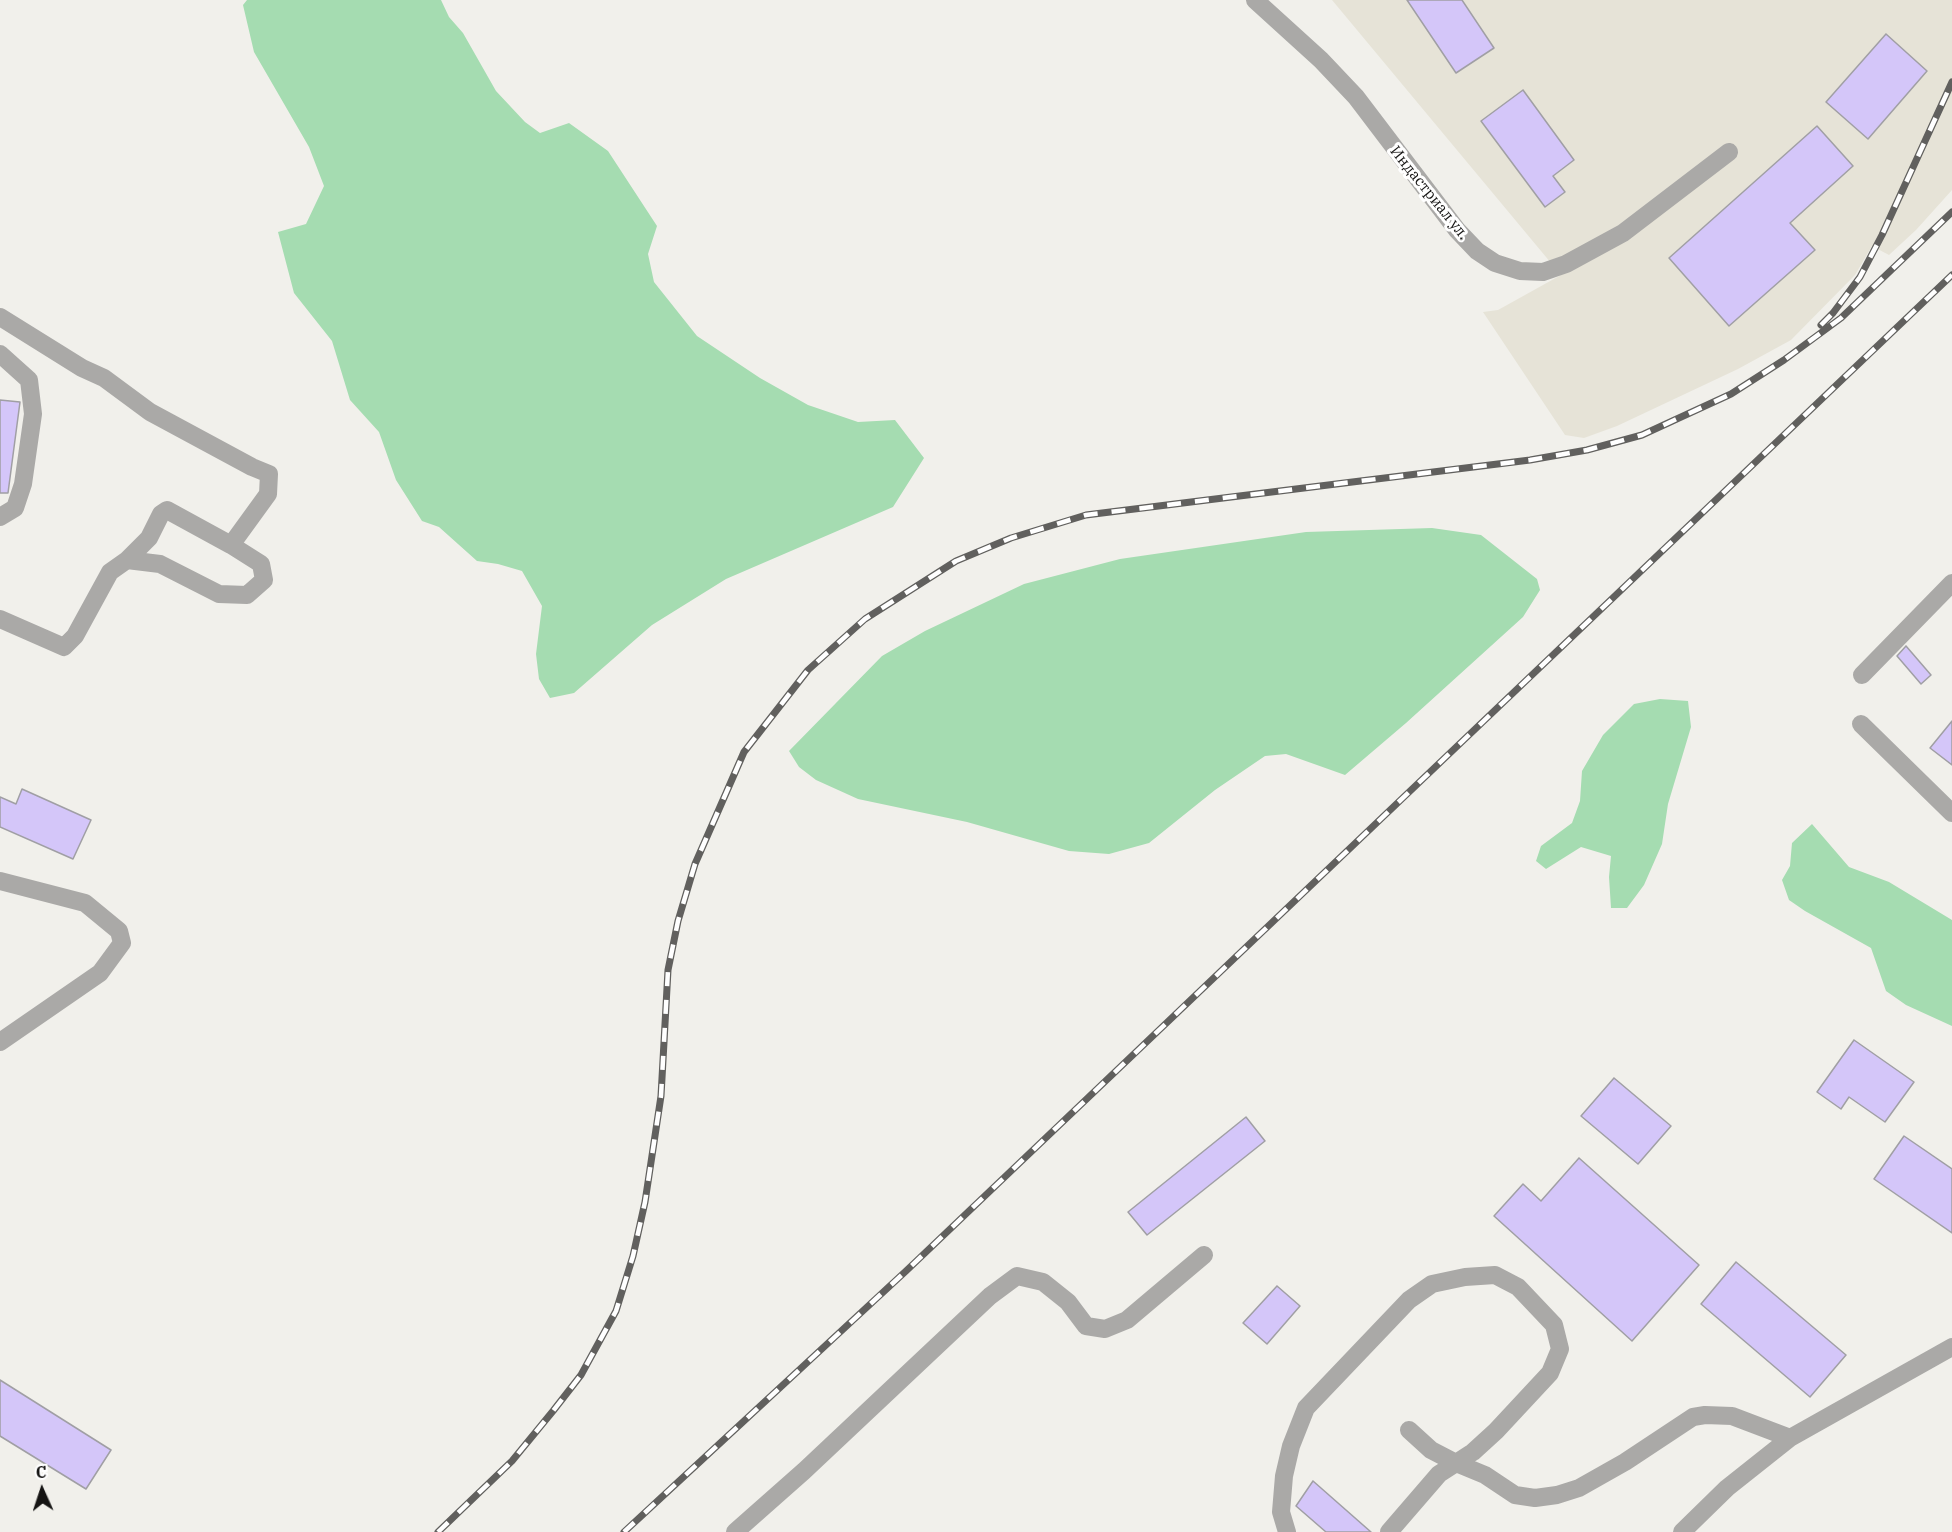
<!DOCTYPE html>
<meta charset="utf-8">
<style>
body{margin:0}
#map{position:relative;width:1952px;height:1532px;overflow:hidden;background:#f1f0eb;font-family:"IBM Plex Serif",serif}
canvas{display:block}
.north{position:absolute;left:12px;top:1460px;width:60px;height:60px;-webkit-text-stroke:4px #fff;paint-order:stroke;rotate:357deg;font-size:16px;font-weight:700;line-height:24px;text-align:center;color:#151413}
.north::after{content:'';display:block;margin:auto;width:21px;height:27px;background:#151413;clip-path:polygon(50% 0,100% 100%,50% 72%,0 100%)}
</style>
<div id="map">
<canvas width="1952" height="1532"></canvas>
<div class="north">С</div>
</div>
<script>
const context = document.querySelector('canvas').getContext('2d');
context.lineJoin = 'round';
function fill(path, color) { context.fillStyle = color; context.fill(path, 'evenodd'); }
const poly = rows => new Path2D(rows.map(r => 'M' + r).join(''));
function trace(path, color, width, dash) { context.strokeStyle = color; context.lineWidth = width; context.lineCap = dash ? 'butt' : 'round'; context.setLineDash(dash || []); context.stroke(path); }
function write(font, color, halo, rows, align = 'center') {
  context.font = font + ' "IBM Plex Serif",serif'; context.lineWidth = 6; context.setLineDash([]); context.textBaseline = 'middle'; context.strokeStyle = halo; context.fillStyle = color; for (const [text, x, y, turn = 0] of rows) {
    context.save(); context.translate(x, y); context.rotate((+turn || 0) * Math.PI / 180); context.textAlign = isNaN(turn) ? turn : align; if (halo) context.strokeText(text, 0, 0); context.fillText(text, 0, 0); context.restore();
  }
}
fill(poly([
 [1332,0,1952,0,1952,190,1916,230,1889,255,1872,246,1855,275,1791,340,1738,369,1617,426,1584,438,1565,435,1483,312,1498,310,1561,275]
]), '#e6e3d7');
fill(poly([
 [247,0,441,0,449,17,463,33,496,91,525,122,540,133,569,123,608,151,657,226,648,254,654,282,697,336,760,378,808,405,858,422,895,420,924,458,893,507,726,579,652,625,574,693,550,698,539,679,536,654,542,606,522,571,498,564,477,561,439,527,422,521,396,480,379,432,350,400,332,341,294,293,278,232,306,224,324,186,309,147,254,52,243,5],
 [1432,528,1481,535,1537,579,1540,590,1523,617,1406,723,1345,775,1286,754,1265,756,1215,790,1149,843,1109,854,1069,851,967,822,858,799,816,780,799,767,789,751,882,656,925,631,1024,584,1120,559,1306,532],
 [1660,699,1688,701,1691,727,1668,804,1662,844,1644,885,1627,908,1611,908,1609,877,1611,856,1581,847,1546,869,1536,861,1541,846,1572,823,1580,801,1582,771,1603,735,1634,704],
 [1812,824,1849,867,1889,882,1952,920,1952,1026,1906,1005,1886,991,1871,948,1805,911,1789,900,1782,880,1790,866,1792,843]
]), '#a5dcb1');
const building = poly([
 [1407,0,1462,0,1494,48,1456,73,1407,0],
 [1886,34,1927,71,1868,139,1826,102,1886,34],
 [1523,90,1574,160,1553,176,1565,192,1545,207,1481,121,1523,90],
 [1817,126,1853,166,1790,223,1815,250,1729,326,1669,258,1817,126],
 [0,400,20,402,8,493,0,493,0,400],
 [1906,646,1931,675,1921,684,1897,656,1906,646],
 [1952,721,1952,765,1930,748,1952,721],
 [22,789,91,820,73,859,0,827,0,797,16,804,22,789],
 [1854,1040,1914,1082,1885,1122,1849,1097,1841,1109,1817,1092,1854,1040],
 [1614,1078,1671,1126,1638,1164,1581,1116,1614,1078],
 [1246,1117,1265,1141,1147,1235,1128,1212,1246,1117],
 [1904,1136,1952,1169,1952,1233,1874,1179,1904,1136],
 [1579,1158,1699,1265,1632,1341,1494,1216,1523,1184,1541,1201,1579,1158],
 [1736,1262,1846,1355,1810,1397,1701,1304,1736,1262],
 [1277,1286,1300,1306,1267,1344,1243,1323,1277,1286],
 [0,1380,111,1450,86,1489,0,1436,0,1380],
 [1313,1481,1371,1532,1326,1532,1296,1506,1313,1481]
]);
fill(building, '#d4c6f9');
trace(building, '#a09fa4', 1.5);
trace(poly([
 [1255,0,1321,60,1356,97,1457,230,1477,251,1495,263,1520,271,1543,272,1566,264,1623,233,1729,152],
 [0,317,82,368,104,378,150,412,252,467,269,474,268,494,231,545,261,564,264,580,247,595,219,594,160,564,127,560,110,572,75,636,64,647,0,619],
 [0,354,29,380,33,414,23,484,15,508,0,517],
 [127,560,149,538,161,514,167,510,231,545],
 [1862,675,1952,583],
 [1861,724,1952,813],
 [0,881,85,903,119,931,122,943,100,973,0,1042],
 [1409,1430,1431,1450,1456,1463,1485,1475,1515,1495,1535,1498,1557,1495,1579,1488,1625,1462,1693,1417,1705,1415,1732,1416,1790,1438,1727,1488,1682,1532],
 [1790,1438,1952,1347],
 [735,1532,804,1471,990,1296,1017,1276,1043,1282,1068,1302,1086,1326,1105,1329,1127,1320,1204,1255],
 [1287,1532,1281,1512,1284,1476,1291,1446,1306,1408,1409,1300,1432,1284,1465,1277,1495,1275,1518,1287,1554,1325,1560,1349,1550,1373,1496,1431,1473,1452,1439,1474,1389,1532]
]), '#aaa9a7', 18);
const rail = poly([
 [1821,325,1833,313,1860,277,1882,235,1952,82],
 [438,1532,512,1461,553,1411,581,1375,616,1311,633,1256,645,1202,661,1096,668,970,678,921,695,864,744,752,808,670,865,619,956,561,1011,538,1086,515,1530,460,1587,450,1642,435,1731,394,1784,360,1841,318,1952,212],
 [624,1532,906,1271,1952,275]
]);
trace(rail, '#61605e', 7);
trace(rail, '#fff', 4.5, [14]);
write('15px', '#151413', '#fff', [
 ["Индастриал ул.",1429,193,51]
]);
</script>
